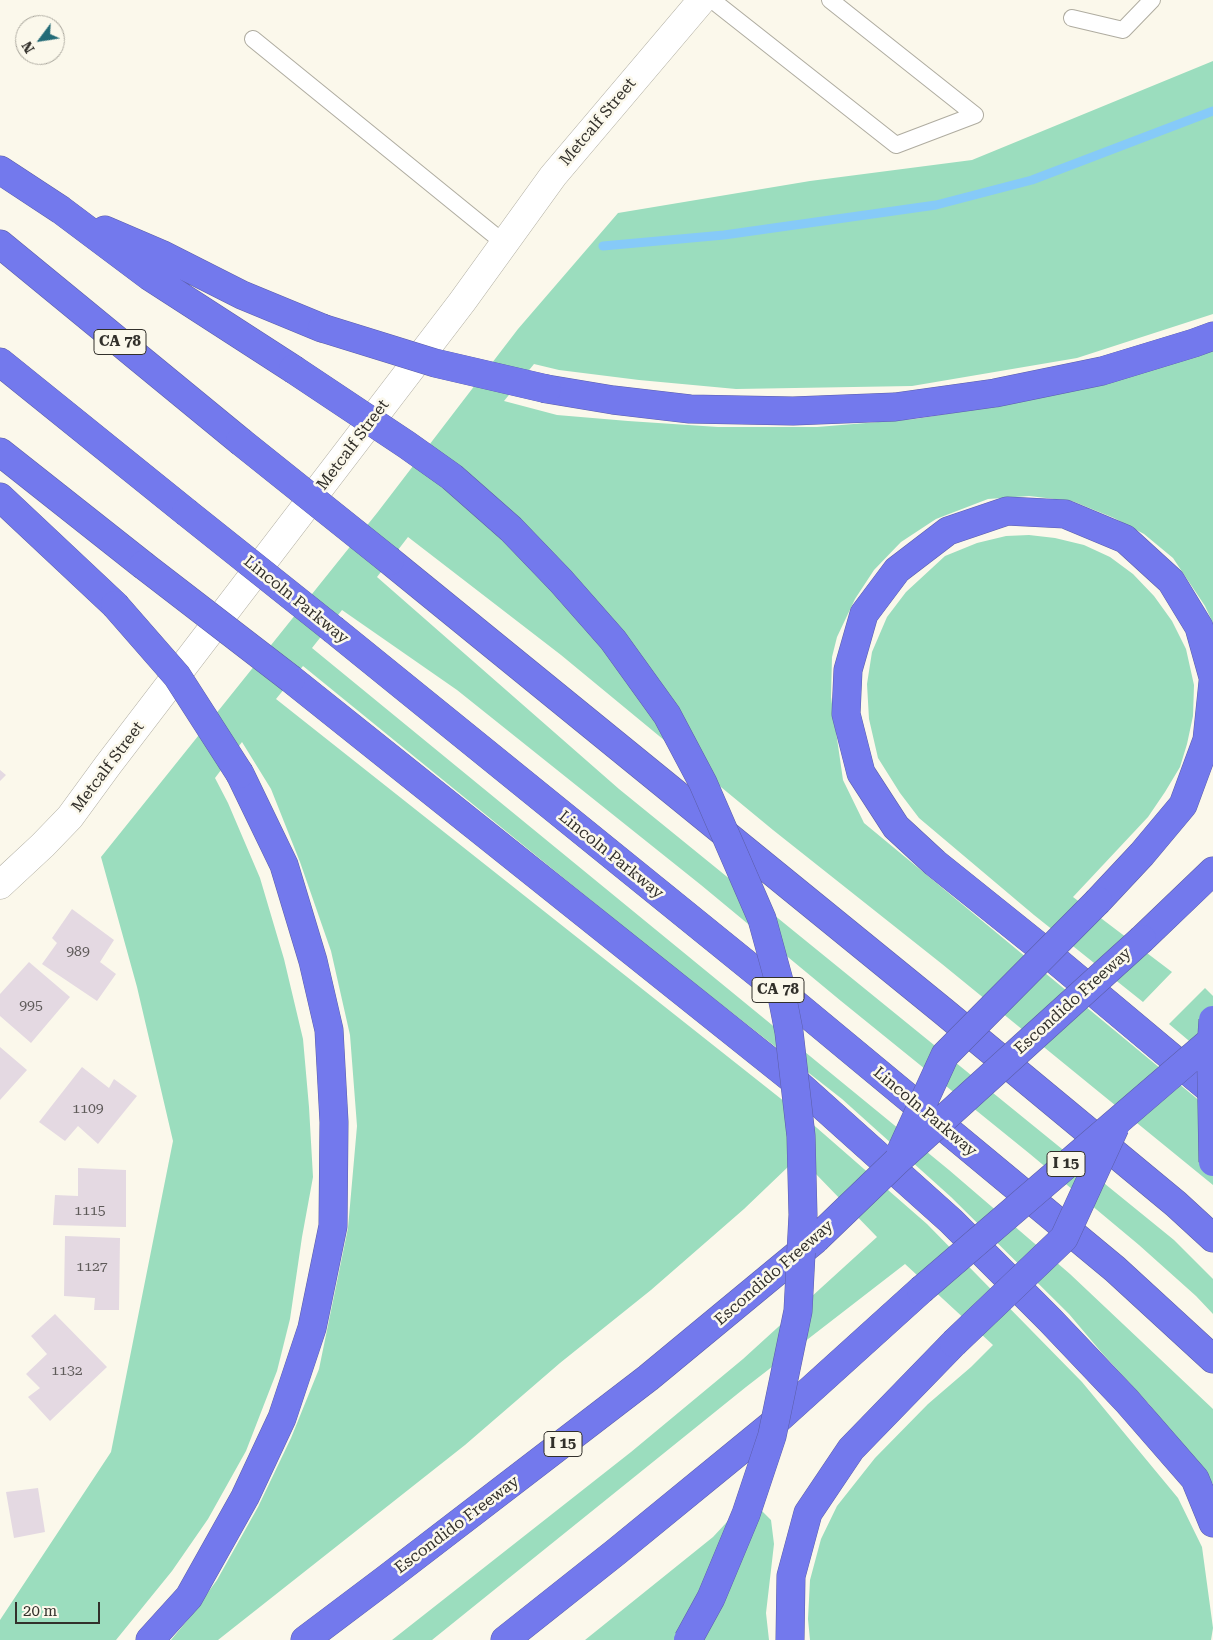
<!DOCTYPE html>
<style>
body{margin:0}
#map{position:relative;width:1213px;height:1640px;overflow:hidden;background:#fbf8eb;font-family:"Roboto Serif",serif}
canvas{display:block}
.north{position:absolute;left:15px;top:15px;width:50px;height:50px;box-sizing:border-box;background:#fbf8eb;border:1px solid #aba89e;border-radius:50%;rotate:239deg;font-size:14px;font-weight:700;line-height:20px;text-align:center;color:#32302b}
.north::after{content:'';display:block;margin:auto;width:18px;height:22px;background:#236b77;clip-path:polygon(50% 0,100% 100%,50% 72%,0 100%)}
.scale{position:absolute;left:15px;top:1602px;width:85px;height:22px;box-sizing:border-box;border:2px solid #32302b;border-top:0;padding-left:6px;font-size:15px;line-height:18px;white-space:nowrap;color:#32302b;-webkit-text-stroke:4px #fbf8eb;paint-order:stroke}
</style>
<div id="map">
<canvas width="1213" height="1640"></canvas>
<div class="north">N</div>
<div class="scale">20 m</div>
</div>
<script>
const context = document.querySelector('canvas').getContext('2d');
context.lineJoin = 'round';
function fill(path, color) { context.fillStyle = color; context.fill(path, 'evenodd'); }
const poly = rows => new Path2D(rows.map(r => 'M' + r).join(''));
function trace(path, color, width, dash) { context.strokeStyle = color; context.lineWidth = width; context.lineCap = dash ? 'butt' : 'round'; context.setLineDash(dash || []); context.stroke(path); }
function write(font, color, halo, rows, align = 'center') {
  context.font = font + ' "Roboto Serif",serif'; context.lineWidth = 5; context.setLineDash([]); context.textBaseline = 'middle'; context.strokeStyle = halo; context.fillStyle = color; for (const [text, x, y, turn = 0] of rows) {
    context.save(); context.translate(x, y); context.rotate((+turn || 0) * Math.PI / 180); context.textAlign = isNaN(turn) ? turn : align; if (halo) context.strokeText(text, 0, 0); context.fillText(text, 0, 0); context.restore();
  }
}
fill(poly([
 [1213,61,1213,314,1077,358,912,386,736,389,639,380,559,370,534,364,504,401,557,415,628,421,718,427,817,427,915,419,990,407,1213,351,1213,623,1205,606,1173,558,1144,534,1114,518,1072,501,1029,496,988,499,936,519,901,542,874,570,855,599,837,637,832,657,831,697,843,780,864,823,1213,1112,1213,1185,942,964,773,830,561,655,408,537,377,577,619,789,1174,1240,1213,1279,1213,1314,1196,1296,1139,1245,1030,1154,841,1001,701,885,457,690,342,610,312,648,949,1170,1070,1274,1213,1409,1213,1484,1149,1404,1102,1353,1069,1314,951,1197,842,1099,652,950,303,666,276,699,809,1121,927,1224,1082,1382,1178,1498,1202,1547,1213,1628,1211,1640,810,1640,808,1619,810,1580,821,1539,837,1506,875,1458,928,1404,971,1367,993,1345,905,1264,746,1387,432,1640,392,1640,631,1452,743,1359,877,1237,813,1171,790,1165,744,1209,651,1290,560,1363,465,1445,218,1640,171,1640,190,1617,217,1580,258,1507,291,1438,319,1369,348,1228,357,1126,350,1035,331,951,300,862,271,789,242,742,215,778,228,803,260,878,284,959,303,1039,309,1107,313,1177,302,1237,290,1319,277,1371,246,1451,208,1519,172,1571,116,1640,0,1640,0,1620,111,1452,173,1141,137,987,101,857,377,513,518,329,618,213,810,181,972,160],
 [1029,535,1055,538,1084,545,1110,557,1133,574,1154,596,1172,621,1186,649,1194,685,1193,716,1187,744,1180,767,1165,792,1148,817,1073,897,1172,972,1143,1002,1034,915,919,818,900,793,878,758,869,719,867,684,872,652,887,617,906,592,945,556,977,543,1006,536],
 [1205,988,1213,996,1213,1061,1169,1024],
 [751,1504,762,1511,771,1520,774,1544,766,1613,769,1640,585,1640,713,1537,739,1509]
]), '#9bddbe');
trace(poly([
 [603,246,724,235,936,205,1032,180,1213,111]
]), '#86caf8', 9);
fill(poly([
 [0,770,6,775,0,781],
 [72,909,114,940,100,962,116,974,97,1001,42,964,57,943,52,938],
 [29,962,70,997,31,1043,0,1016,0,994],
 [0,1047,27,1070,0,1100],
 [82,1067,109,1088,114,1079,137,1096,98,1144,78,1126,65,1141,39,1122],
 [78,1168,126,1170,126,1227,53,1225,55,1195,78,1196],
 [65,1236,120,1238,119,1310,94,1310,95,1298,64,1296],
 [55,1314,107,1367,50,1421,28,1397,40,1388,26,1374,47,1354,31,1336],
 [38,1488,45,1532,14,1538,6,1492]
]), '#e4d9e2');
const service = poly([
 [712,0,896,145,975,115,830,0],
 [1072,18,1123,30,1152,0],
 [253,39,504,243]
]);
const tertiary = poly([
 [0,885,43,845,70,817,108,765,462,302,553,176,702,0]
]);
const motorway = poly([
 [0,170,61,210,149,276,293,369],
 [105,230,161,254,242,295,322,328],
 [0,244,240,441],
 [0,362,186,512],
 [547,389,613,400,690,409,793,411,895,407,995,393,1102,371,1194,343,1213,336],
 [0,452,143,565],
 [0,497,115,605],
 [390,561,943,1011,1176,1204,1213,1238],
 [334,630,776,988,1115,1269,1213,1359],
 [1213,677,1199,627,1171,581,1125,539,1065,514,1007,511,948,531,897,570,864,614,848,670,846,714,861,773,896,827,935,863,1041,948,1213,1092],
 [291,679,797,1083,951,1221,1050,1320,1127,1401,1195,1479,1213,1523],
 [1098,901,1142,854,1183,805,1207,740,1213,682],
 [1142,939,1213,871],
 [150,1640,189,1597,245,1497,282,1418,312,1328,333,1226,334,1122,329,1030,313,961,284,865,240,774],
 [305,1640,386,1579,648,1378,815,1240],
 [505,1640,616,1552,775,1422,921,1290],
 [790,1640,791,1576,808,1513,851,1449,954,1343]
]);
trace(service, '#afaca0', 18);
trace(tertiary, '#afaca0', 29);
trace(motorway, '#5c5fa9', 29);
trace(service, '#fff', 16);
trace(tertiary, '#fff', 28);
trace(motorway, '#7379ed', 28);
const motorwayBridge = poly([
 [322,328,435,363,547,389],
 [293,369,407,445,452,477,511,529,561,581,613,640,667,715,703,783,762,919,779,981,789,1032,801,1136,803,1215,798,1311,772,1436,746,1514,711,1598,688,1640],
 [240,441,390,561],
 [186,512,334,630],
 [143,565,291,679],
 [115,605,177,676,240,774],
 [1213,1020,1211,1051,1213,1162],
 [901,1151,945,1055,1098,901],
 [816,1239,896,1162,1142,939],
 [921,1290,1213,1039],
 [954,1343,1064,1238,1115,1127]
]);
trace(motorwayBridge, '#5c5fa9', 29, []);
trace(motorwayBridge, '#7379ed', 28);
write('14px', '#5e5a59', null, [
 ["989",78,952],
 ["995",31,1006],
 ["1109",88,1109],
 ["1115",90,1211],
 ["1127",92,1267],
 ["1132",67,1371]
]);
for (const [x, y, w] of [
 [120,342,52],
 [778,990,52],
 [1066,1164,38],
 [563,1444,38]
]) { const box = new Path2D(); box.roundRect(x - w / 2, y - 12.5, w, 25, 4); context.fillStyle = '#fbf8eb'; context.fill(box); trace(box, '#32302b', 1); }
write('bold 15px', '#32302b', null, [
 ["CA 78",120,342],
 ["CA 78",778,990],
 ["I 15",1066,1164],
 ["I 15",563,1444]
]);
write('16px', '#32302b', '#fbf8eb', [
 ["Metcalf Street",598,122,-50],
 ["Metcalf Street",353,445,-53],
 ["Lincoln Parkway",296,600,39],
 ["Metcalf Street",108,767,-53],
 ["Lincoln Parkway",611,855,39],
 ["Escondido Freeway",1073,1001,-42],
 ["Lincoln Parkway",925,1112,40],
 ["Escondido Freeway",774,1273,-41],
 ["Escondido Freeway",457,1525,-37]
]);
</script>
